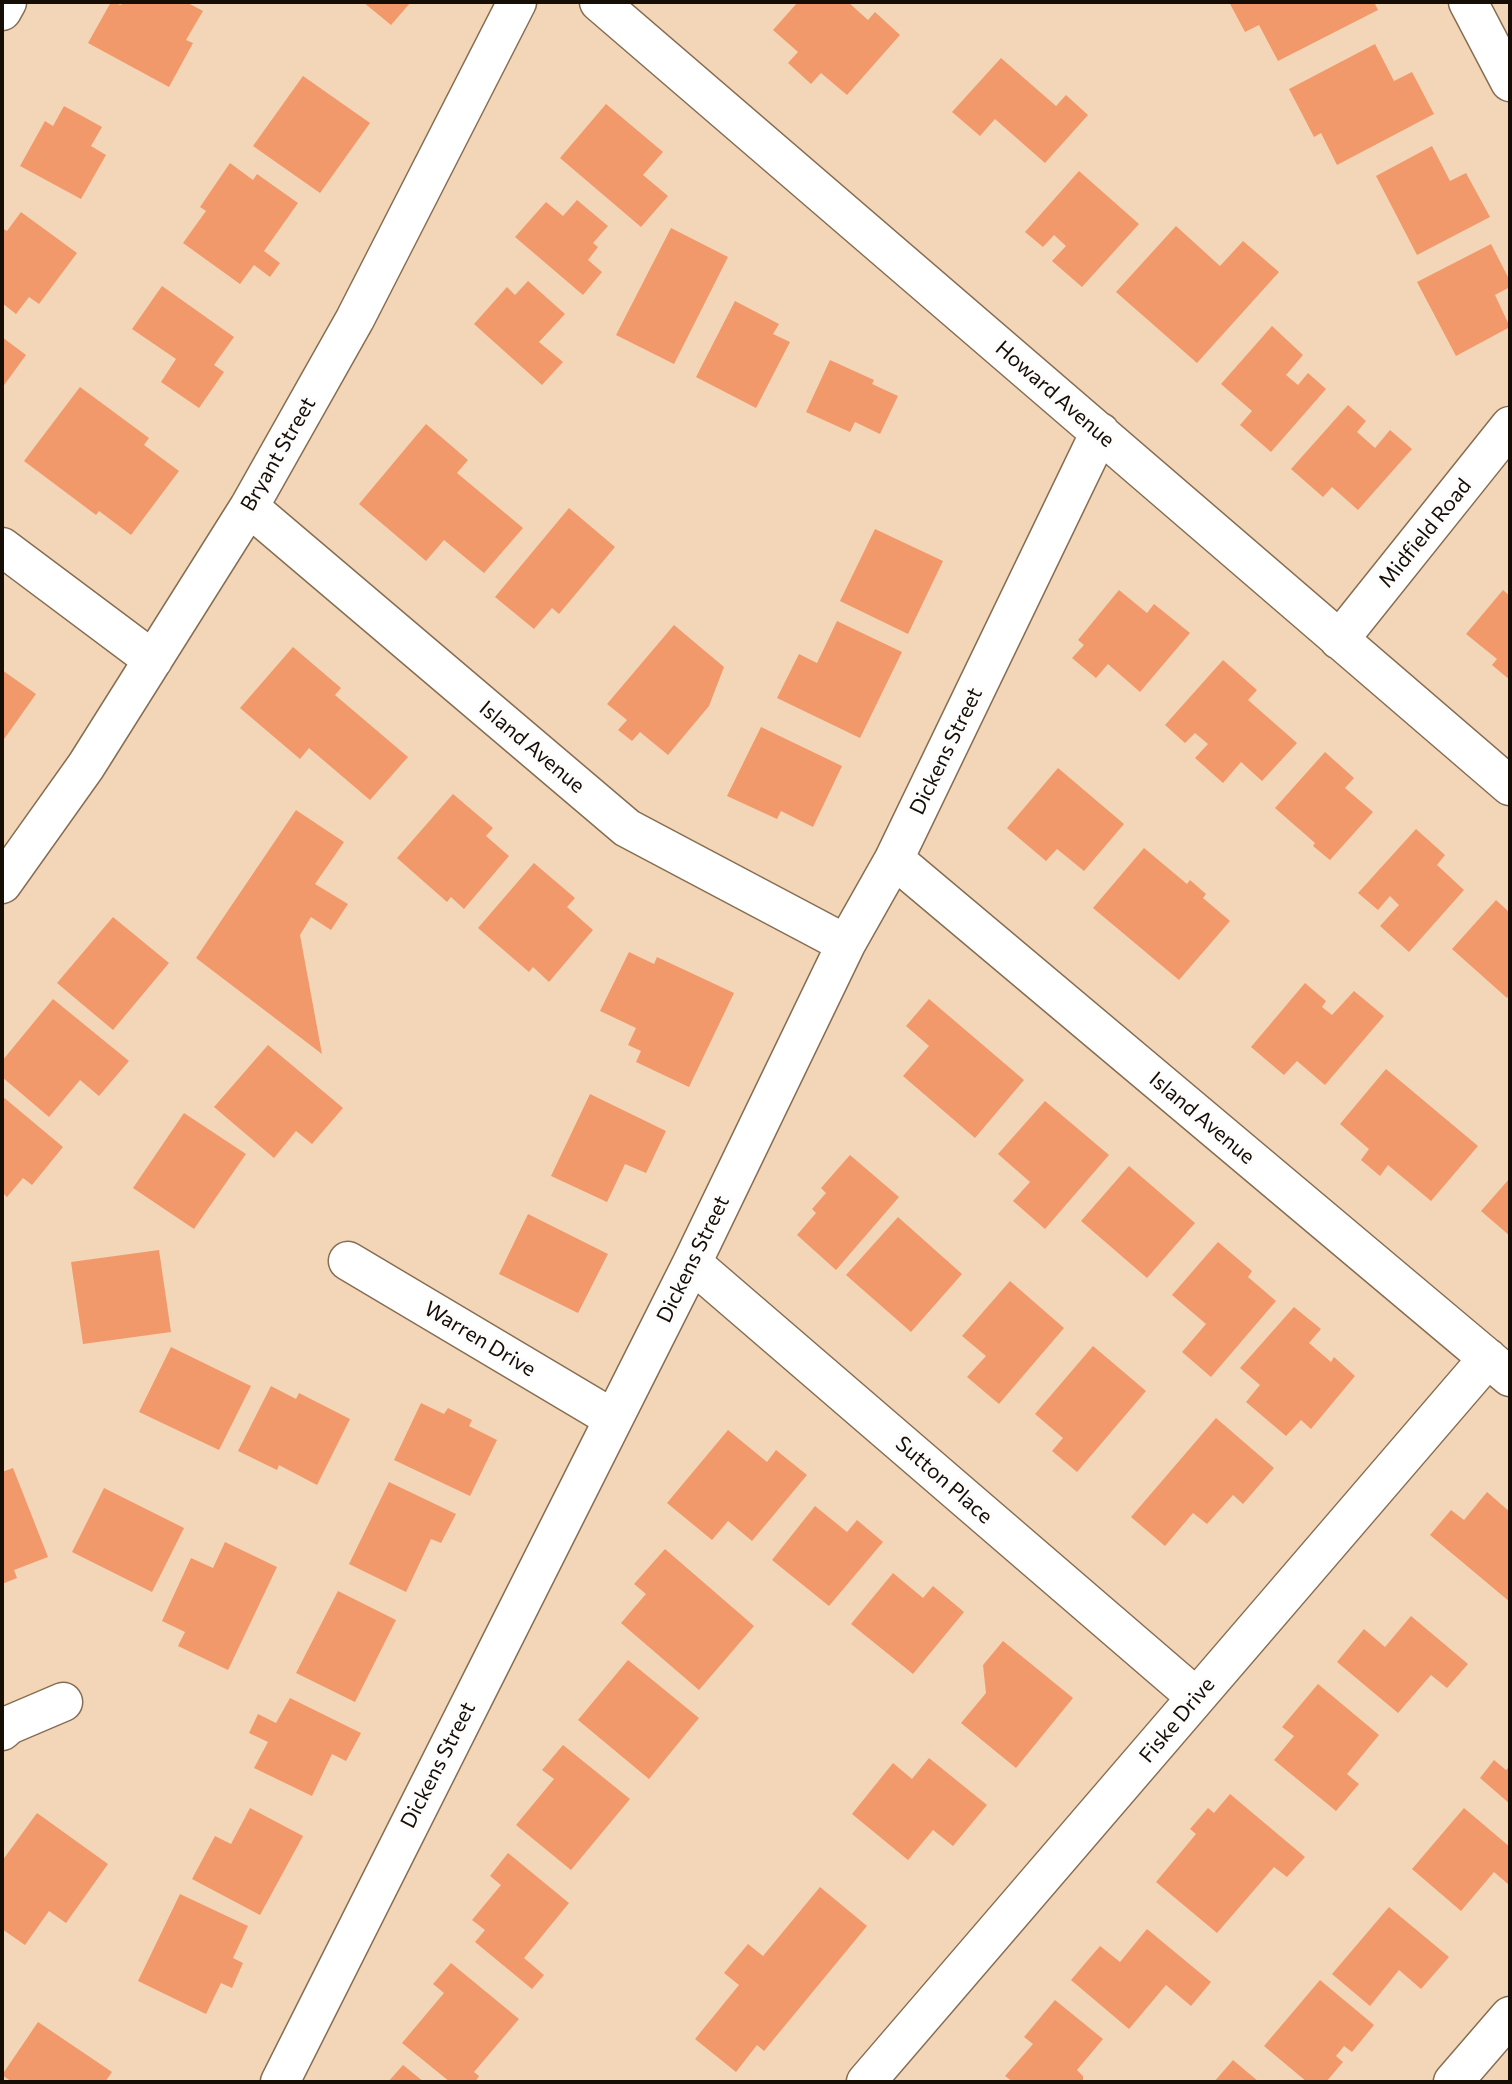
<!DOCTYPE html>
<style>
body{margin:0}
#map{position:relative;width:1512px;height:2084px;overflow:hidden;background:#f3d6b8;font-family:Commissioner,sans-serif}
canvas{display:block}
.frame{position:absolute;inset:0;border:4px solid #160d04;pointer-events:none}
</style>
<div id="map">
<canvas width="1512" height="2084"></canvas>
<div class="frame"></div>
</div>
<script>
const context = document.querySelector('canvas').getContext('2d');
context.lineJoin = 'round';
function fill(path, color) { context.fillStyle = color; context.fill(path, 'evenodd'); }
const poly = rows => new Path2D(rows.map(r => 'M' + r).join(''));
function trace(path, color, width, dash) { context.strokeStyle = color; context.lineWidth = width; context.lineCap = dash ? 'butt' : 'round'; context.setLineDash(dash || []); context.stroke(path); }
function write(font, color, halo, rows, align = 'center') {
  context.font = font + ' Commissioner,sans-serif'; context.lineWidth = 7; context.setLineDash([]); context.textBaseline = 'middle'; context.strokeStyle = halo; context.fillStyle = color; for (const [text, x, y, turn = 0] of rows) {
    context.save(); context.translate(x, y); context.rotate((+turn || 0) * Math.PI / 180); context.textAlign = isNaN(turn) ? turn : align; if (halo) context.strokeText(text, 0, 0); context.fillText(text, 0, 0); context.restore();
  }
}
fill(poly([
 [111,2,121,5,123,2,186,2,203,11,186,40,193,43,169,87,88,43],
 [363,2,411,2,391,25],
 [798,2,848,2,868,20,875,12,900,35,847,95,821,73,811,84,788,63,798,52,773,30],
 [1229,2,1374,2,1378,10,1278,61,1259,25,1245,32],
 [1375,44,1394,81,1412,72,1434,114,1337,165,1321,133,1314,137,1289,89],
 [1001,58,1056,106,1066,95,1088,115,1045,163,995,119,980,136,952,112],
 [303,76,370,123,320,193,253,146],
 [606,104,663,152,643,175,668,196,641,227,560,158],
 [64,106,102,127,91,146,106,155,81,199,20,166,45,121,53,126],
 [1432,146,1450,181,1466,173,1490,217,1417,255,1376,176],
 [230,163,253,180,257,174,298,203,264,251,280,263,270,277,254,265,240,284,183,243,206,211,200,207],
 [1079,171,1139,224,1082,287,1052,261,1066,246,1054,235,1043,247,1025,232],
 [577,200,608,226,593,243,598,247,588,260,602,272,583,295,515,237,546,202,563,216],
 [21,212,77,253,39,304,29,297,16,314,2,303,2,228,7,231],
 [1176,226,1220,266,1243,241,1279,272,1197,363,1116,292],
 [671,228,728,257,674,364,616,335],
 [1491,244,1510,281,1510,287,1495,295,1510,327,1456,356,1417,282],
 [528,281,565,314,539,342,563,362,542,385,474,324,507,287,515,295],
 [162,286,234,337,214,365,224,372,199,408,161,382,176,359,132,329],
 [735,301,779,324,773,334,790,342,756,408,696,377],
 [1272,326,1303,355,1286,375,1298,385,1308,373,1326,389,1271,452,1240,425,1252,411,1221,384],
 [2,337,26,355,2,388],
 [830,360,874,380,872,384,898,396,880,434,855,422,850,432,806,412],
 [80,387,149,438,144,445,179,471,131,535,99,511,96,515,24,461],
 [1348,405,1366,421,1357,432,1375,448,1390,430,1412,449,1358,510,1332,487,1323,497,1291,469],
 [426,424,468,460,457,473,523,528,484,573,444,540,426,561,359,504],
 [569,508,615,547,559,614,552,608,534,629,495,597],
 [875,529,943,561,908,634,840,601],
 [1119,590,1147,613,1154,604,1190,633,1140,692,1108,664,1096,678,1072,658,1084,645,1078,640],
 [1503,590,1510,596,1510,680,1492,665,1497,659,1466,634],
 [837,621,902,652,860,738,777,698,799,654,817,663],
 [674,625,724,667,709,706,668,755,640,732,632,741,618,730,627,720,607,704],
 [293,647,341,688,335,695,408,757,370,800,309,748,300,759,240,708],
 [1223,660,1257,690,1248,700,1297,743,1262,781,1241,762,1223,783,1195,758,1208,744,1195,733,1185,743,1165,725],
 [2,670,36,694,2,742],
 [761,727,842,766,813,827,781,811,777,819,727,796],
 [1325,752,1354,778,1345,788,1373,812,1330,860,1313,846,1315,843,1275,808],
 [1058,768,1124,824,1084,871,1057,849,1046,861,1007,828],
 [453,794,493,828,486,836,509,856,464,909,451,897,447,902,397,858],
 [296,810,344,842,315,884,348,904,331,930,311,917,300,935,322,1054,196,958],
 [1416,829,1445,855,1437,865,1464,890,1409,952,1380,926,1399,905,1390,896,1378,910,1358,893],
 [1144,848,1187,884,1190,880,1206,894,1203,898,1230,921,1179,980,1093,908],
 [534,863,575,898,567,907,593,930,549,982,533,967,529,972,478,928],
 [1496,900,1508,911,1510,907,1510,994,1507,998,1452,949],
 [113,917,169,963,113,1030,57,983],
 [629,952,654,964,657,957,734,993,689,1087,636,1062,641,1051,628,1045,636,1028,600,1011],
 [1305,983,1326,1001,1322,1007,1332,1015,1354,991,1384,1016,1325,1085,1297,1061,1284,1075,1251,1047],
 [53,999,129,1061,99,1096,80,1080,49,1117,2,1077,2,1061],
 [929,999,1024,1080,975,1138,903,1076,929,1046,906,1026],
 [268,1045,343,1108,312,1144,296,1131,274,1158,214,1107],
 [1386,1069,1478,1146,1431,1201,1388,1165,1380,1176,1361,1160,1369,1149,1340,1124],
 [590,1094,666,1131,646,1173,625,1164,607,1202,551,1176],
 [2,1096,63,1147,32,1185,23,1178,7,1197,2,1192],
 [1045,1101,1109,1155,1045,1229,1013,1201,1030,1182,998,1154],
 [184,1113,246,1154,194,1229,133,1188],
 [850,1155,899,1197,836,1270,797,1235,816,1213,812,1209,826,1193,821,1188],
 [1129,1166,1195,1223,1147,1278,1081,1221],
 [1510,1178,1510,1236,1481,1211],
 [528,1214,608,1254,578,1313,499,1274],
 [898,1217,962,1274,911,1332,846,1275],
 [1218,1242,1252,1271,1248,1277,1276,1301,1211,1377,1182,1352,1206,1324,1172,1295],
 [159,1250,171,1332,83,1344,71,1262],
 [1010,1281,1064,1328,999,1404,967,1377,986,1356,962,1336],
 [1294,1307,1321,1329,1309,1343,1331,1362,1334,1357,1355,1376,1311,1429,1301,1420,1286,1436,1246,1402,1260,1385,1240,1368],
 [1093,1346,1146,1391,1077,1472,1052,1451,1063,1438,1035,1414],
 [171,1347,251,1386,219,1450,139,1412],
 [271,1386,296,1399,299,1393,350,1419,317,1485,279,1465,277,1470,238,1451],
 [421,1403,444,1414,448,1408,472,1420,469,1426,497,1440,470,1496,394,1460],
 [1216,1418,1274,1468,1243,1504,1233,1495,1207,1524,1193,1513,1165,1546,1131,1517],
 [728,1430,767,1462,776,1450,807,1475,752,1541,728,1521,712,1540,667,1503],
 [13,1468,48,1557,14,1570,17,1578,2,1584,2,1472],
 [389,1482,456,1514,441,1543,431,1539,406,1592,349,1564],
 [104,1488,184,1528,152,1592,72,1552],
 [1487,1492,1510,1512,1510,1602,1430,1535,1451,1510,1464,1520],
 [815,1506,847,1532,857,1520,883,1542,829,1606,772,1560],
 [225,1542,277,1567,228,1670,178,1646,185,1632,162,1621,191,1558,213,1568],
 [665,1549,754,1626,699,1690,621,1623,646,1594,634,1584],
 [893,1573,923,1598,933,1586,964,1612,913,1674,851,1624],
 [338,1591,396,1620,355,1702,296,1673],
 [1411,1616,1468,1664,1447,1688,1431,1675,1398,1713,1337,1662,1364,1629,1385,1647],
 [1003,1641,1073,1698,1016,1768,961,1723,986,1693,983,1665],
 [628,1660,699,1718,649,1779,578,1720],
 [1318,1684,1379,1735,1347,1774,1359,1784,1336,1811,1274,1760,1294,1736,1282,1727],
 [290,1698,361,1733,346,1761,332,1754,312,1796,254,1768,268,1742,249,1733,258,1714,276,1723],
 [563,1745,630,1799,571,1870,516,1825,554,1779,542,1770],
 [929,1758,987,1805,953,1846,933,1830,908,1860,852,1814,893,1763,912,1779],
 [1494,1760,1506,1770,1510,1766,1510,1804,1480,1778],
 [1230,1794,1305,1857,1287,1877,1274,1867,1217,1933,1156,1882,1196,1834,1190,1829,1208,1808,1214,1813],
 [250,1808,303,1836,260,1915,192,1879,215,1836,231,1844],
 [1464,1808,1510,1847,1510,1882,1508,1884,1494,1872,1461,1911,1412,1869],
 [37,1813,108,1864,66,1923,49,1911,25,1945,2,1929,2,1861],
 [508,1853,569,1903,524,1958,544,1975,532,1989,475,1942,485,1930,472,1920,501,1885,490,1876],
 [820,1887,867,1926,764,2051,757,2045,736,2072,695,2039,739,1985,724,1973,748,1944,763,1956],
 [180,1894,248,1926,233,1958,243,1963,232,1988,221,1983,206,2014,138,1981],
 [1389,1907,1449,1957,1421,1989,1399,1970,1370,2006,1332,1974],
 [1147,1929,1211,1982,1191,2006,1166,1985,1129,2029,1071,1980,1100,1946,1120,1962],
 [451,1963,519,2019,474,2072,479,2076,475,2082,450,2082,402,2043,444,1993,433,1984],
 [1320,1980,1374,2025,1352,2052,1344,2046,1336,2056,1343,2062,1326,2082,1307,2082,1264,2046],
 [1055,2000,1103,2039,1077,2070,1083,2076,1083,2082,1013,2082,1005,2076,1033,2044,1024,2037],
 [38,2022,112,2072,105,2082,12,2082,2,2075],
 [1233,2060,1259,2082,1214,2082],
 [403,2065,424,2082,388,2082]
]), '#f1996a');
const minor = poly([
 [599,2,1510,786],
 [1468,2,1510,82],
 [2,11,7,2],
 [249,507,627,828,846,944],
 [2,547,153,660],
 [1339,640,1510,426],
 [894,859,1510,1377],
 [2,884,86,766,249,507,355,319,517,2],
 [348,1261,612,1418],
 [692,1263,1196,1697],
 [2,1731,9,1725,63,1702],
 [280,2082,692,1263,846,944,894,859,1100,432],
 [866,2082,1488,1358],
 [1453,2082,1510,2016]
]);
trace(minor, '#876d52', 41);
trace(minor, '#fff', 38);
write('21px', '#160d04', '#fdfdfd', [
 ["Howard Avenue",1055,394,41],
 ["Bryant Street",278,454,-60],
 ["Midfield Road",1425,533,-51],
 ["Island Avenue",532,747,40],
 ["Dickens Street",946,751,-64],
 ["Island Avenue",1202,1118,40],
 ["Dickens Street",693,1259,-64],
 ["Warren Drive",480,1339,31],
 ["Sutton Place",944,1480,41],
 ["Fiske Drive",1177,1720,-50],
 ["Dickens Street",438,1765,-63]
]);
</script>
